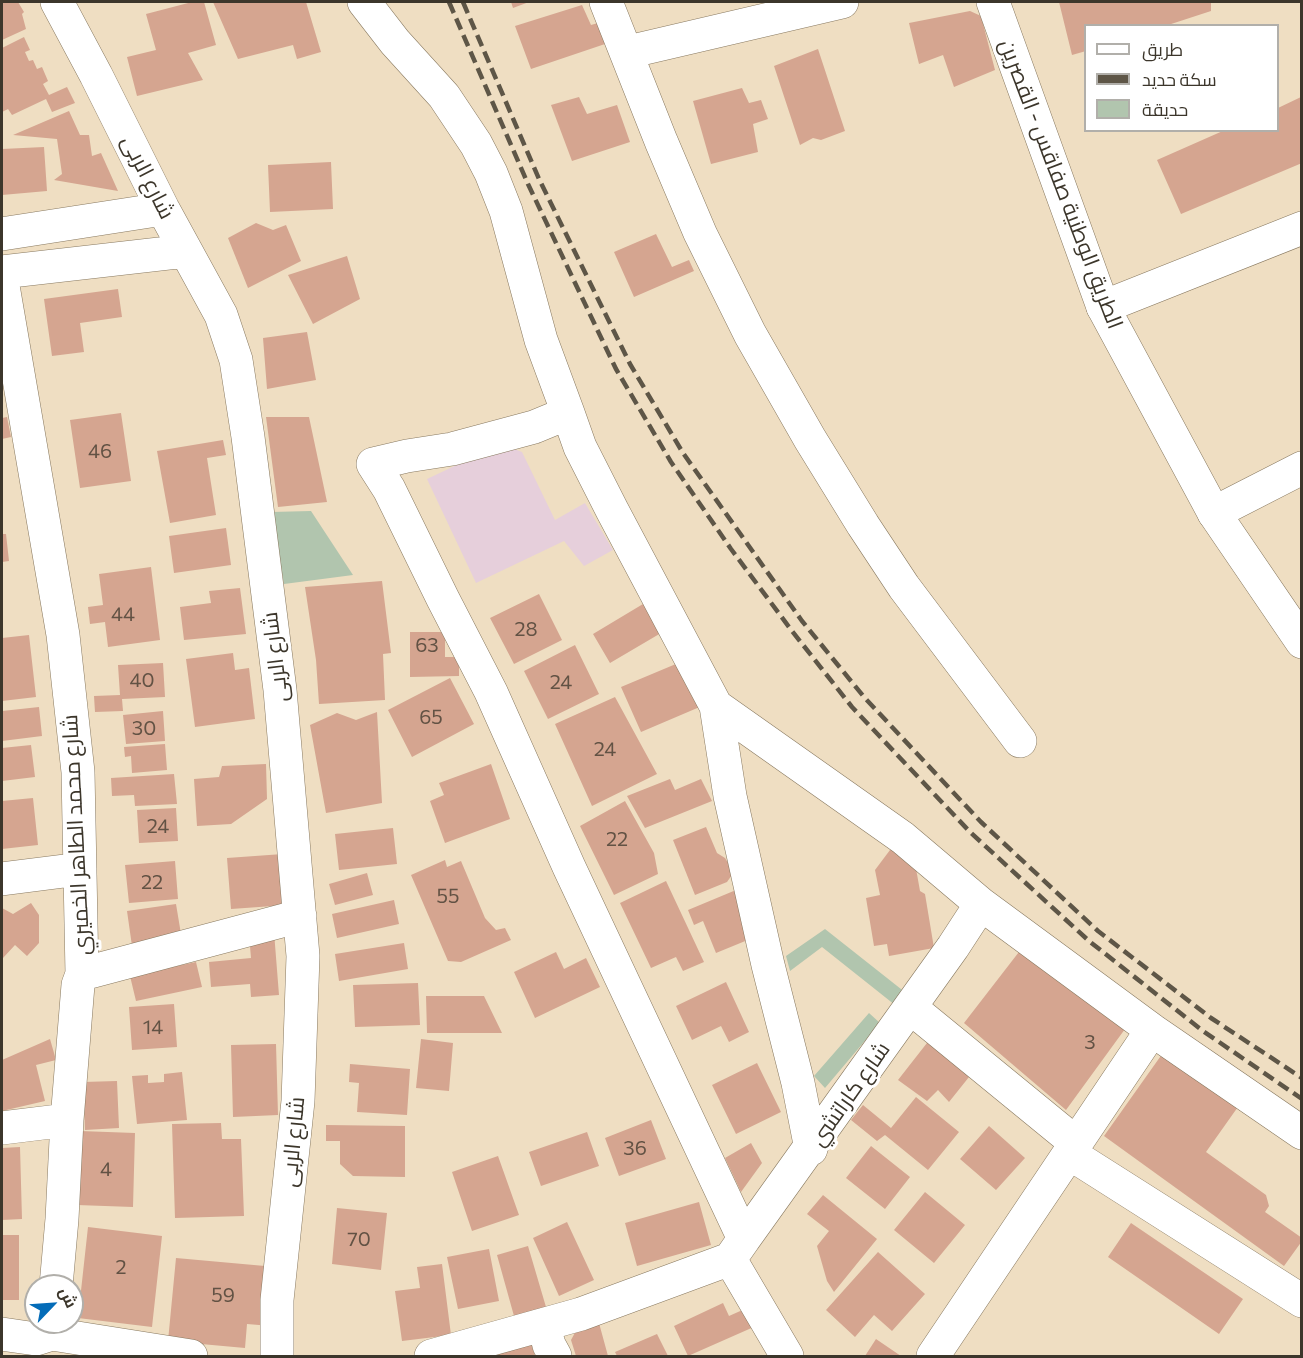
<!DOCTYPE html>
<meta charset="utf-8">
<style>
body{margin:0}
#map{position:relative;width:1303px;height:1358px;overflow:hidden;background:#efdec2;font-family:Commissioner,Cairo,sans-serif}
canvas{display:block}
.frame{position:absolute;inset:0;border:3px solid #3c362b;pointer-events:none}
.legend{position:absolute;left:1084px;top:24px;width:195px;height:108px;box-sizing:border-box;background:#fff;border:2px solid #b1afaa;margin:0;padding:8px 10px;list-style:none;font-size:18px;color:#3c362b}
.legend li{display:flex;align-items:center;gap:12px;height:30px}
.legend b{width:30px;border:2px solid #b1afaa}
.north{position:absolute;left:24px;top:1274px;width:60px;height:60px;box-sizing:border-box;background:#fff;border:2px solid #b1afaa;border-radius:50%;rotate:65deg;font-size:16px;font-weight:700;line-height:24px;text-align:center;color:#3c362b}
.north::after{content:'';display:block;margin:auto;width:21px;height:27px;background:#046cb8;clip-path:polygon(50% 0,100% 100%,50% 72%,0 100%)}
</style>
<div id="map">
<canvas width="1303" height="1358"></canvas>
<div class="frame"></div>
<ul class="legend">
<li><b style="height:8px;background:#fff"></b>طريق</li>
<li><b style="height:8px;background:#5e5647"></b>سكة حديد</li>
<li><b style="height:16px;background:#b1c5ae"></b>حديقة</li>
</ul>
<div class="north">ش</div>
</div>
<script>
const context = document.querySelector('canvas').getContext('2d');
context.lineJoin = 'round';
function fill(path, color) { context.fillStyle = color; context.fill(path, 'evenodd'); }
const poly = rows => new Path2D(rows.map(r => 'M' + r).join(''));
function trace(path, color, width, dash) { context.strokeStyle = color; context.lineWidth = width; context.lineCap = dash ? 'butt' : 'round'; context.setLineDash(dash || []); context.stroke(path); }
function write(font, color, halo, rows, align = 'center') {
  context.font = font + ' Commissioner,Cairo,sans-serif'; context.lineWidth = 6; context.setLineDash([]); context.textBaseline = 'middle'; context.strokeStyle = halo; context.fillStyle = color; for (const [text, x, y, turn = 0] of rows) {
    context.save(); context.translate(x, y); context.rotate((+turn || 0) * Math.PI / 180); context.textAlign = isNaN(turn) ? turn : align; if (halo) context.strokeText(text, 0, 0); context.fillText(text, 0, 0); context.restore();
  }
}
fill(poly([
 [501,444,522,452,555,520,585,503,613,550,584,566,564,541,476,583,427,479]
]), '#e6cfdb');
fill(poly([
 [311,511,353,575,284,584,271,512],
 [825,929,906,993,895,1005,822,947,790,971,786,956],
 [869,1013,880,1023,825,1088,814,1076]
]), '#b1c5ae');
fill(poly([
 [2,2,18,2,24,12,22,14,26,29,2,40],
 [192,2,204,2,216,45,188,53,203,80,137,96,127,57,156,50,146,14],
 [213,2,306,2,321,52,297,59,293,45,238,59],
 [511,2,529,2,513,8],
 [1059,2,1211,2,1211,11,1165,26,1086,26,1086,51,1072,55],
 [582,5,591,25,598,23,605,44,531,69,515,26],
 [970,11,981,16,995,70,954,87,943,55,919,64,909,23],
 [24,37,30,50,25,52,29,61,33,60,37,69,42,67,48,81,43,84,49,95,67,87,75,103,52,112,46,99,12,115,8,109,2,112,2,48],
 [818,49,845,131,821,140,813,138,800,145,774,66],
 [742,88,749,103,761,100,768,119,753,124,758,152,711,164,693,101],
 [579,97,587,114,617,105,630,142,572,161,551,105],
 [1301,97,1302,163,1181,214,1157,160,1225,130,1278,130,1278,108],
 [69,111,80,135,89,135,92,156,101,153,118,191,54,180,62,174,57,139,13,135],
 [44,147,47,191,2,195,2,149],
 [331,162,333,209,270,212,268,165],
 [256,223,273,230,286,225,301,261,248,288,228,238],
 [656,234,672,267,689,260,694,271,634,297,614,252],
 [347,256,360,299,313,324,288,275],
 [118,289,122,317,80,323,84,352,52,356,44,299],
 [307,332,316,380,267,389,263,338],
 [121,413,131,481,80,488,70,420],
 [7,417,11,437,2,439,2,418],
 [266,417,309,417,327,502,278,507],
 [223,440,226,455,207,458,216,515,170,523,157,451],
 [226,528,231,565,174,573,169,536],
 [2,534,6,534,9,561,2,562],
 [151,567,160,640,108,647,105,622,90,624,88,607,103,605,99,574],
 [382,581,391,653,383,654,385,700,319,704,316,660,305,587],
 [240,588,246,634,184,640,180,607,211,603,209,591],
 [539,594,562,640,514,664,490,618],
 [643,604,661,633,610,663,593,634],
 [410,632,445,632,445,657,459,657,459,676,410,677],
 [29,635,36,697,2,701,2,638],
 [575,645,599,694,548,719,524,671],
 [233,653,235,670,249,668,255,719,195,727,186,659],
 [683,661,702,706,641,732,621,687],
 [163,663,165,697,122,699,123,711,95,712,94,696,120,695,118,665],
 [450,678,474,724,412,757,388,710],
 [615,697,657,774,592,806,555,724],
 [39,707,42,736,2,741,2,711],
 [163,711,165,741,126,744,123,715],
 [377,712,382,803,326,813,310,725,337,713,356,720],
 [165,744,167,770,132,773,131,756,125,757,124,747],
 [31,745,35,777,2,781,2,748],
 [266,764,267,799,231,824,197,826,194,779,219,777,222,766],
 [491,764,510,819,445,843,430,801,444,795,439,783],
 [174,774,177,804,135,806,134,795,112,796,111,778],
 [670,779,675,790,701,779,712,801,645,828,627,796],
 [33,798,38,845,2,849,2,801],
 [625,801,654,853,658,874,614,895,580,826],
 [176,808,178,841,139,843,137,810],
 [706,827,717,853,725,858,734,872,727,882,695,895,673,840],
 [393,828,397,864,339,870,335,834],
 [893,846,915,863,920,891,925,894,934,948,889,956,887,944,874,946,866,898,880,895,875,870],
 [283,854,287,905,231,909,227,858],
 [445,860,447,867,461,861,485,918,496,930,505,928,511,940,461,962,448,961,411,875],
 [175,861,178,899,129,903,125,865],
 [367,873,373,895,335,905,329,884],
 [666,881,704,962,683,971,676,957,651,968,620,903],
 [736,890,755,937,716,953,703,921,694,925,688,910],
 [394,900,399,924,337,938,332,914],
 [31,903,39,915,39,943,27,956,15,945,3,958,2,908,13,914],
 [176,904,182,940,132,946,127,911],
 [274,932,279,995,251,997,250,984,211,987,209,962,251,958,249,935],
 [404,943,408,969,339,981,335,954],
 [1022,948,1125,1029,1066,1110,964,1023],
 [556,952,564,969,586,958,600,987,535,1018,514,972],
 [196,962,202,987,136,1001,130,976],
 [726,982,749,1032,729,1042,721,1026,692,1040,676,1006],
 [418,983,420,1025,355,1027,353,985],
 [426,996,484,996,502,1033,427,1033],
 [174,1004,177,1047,132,1050,129,1007],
 [934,1034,977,1067,949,1102,938,1090,927,1101,898,1080],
 [50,1039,56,1060,36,1065,45,1101,2,1111,2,1060],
 [421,1039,453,1043,449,1091,416,1088],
 [276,1044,278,1115,233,1117,231,1045],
 [1165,1050,1240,1104,1206,1152,1266,1195,1269,1206,1265,1212,1302,1238,1302,1241,1284,1266,1104,1136],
 [757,1063,781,1112,736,1134,712,1085],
 [350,1064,410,1069,407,1115,357,1112,359,1083,349,1082],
 [182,1072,187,1120,137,1124,132,1076,148,1075,148,1083,164,1082,164,1074],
 [117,1081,119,1128,85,1130,83,1082],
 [916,1097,959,1132,928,1170,885,1135,877,1141,851,1120,863,1105,891,1128],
 [651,1120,666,1159,619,1176,605,1138],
 [221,1123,222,1139,241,1139,244,1216,175,1218,172,1124],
 [326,1125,405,1126,405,1177,353,1176,340,1164,340,1141,326,1141],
 [989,1126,1025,1158,996,1190,960,1159],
 [80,1131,135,1133,133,1207,77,1205],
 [587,1132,599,1166,541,1186,529,1152],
 [751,1143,762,1163,741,1192,725,1158],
 [871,1146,910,1177,885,1209,846,1178],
 [20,1147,22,1219,2,1220,2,1148],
 [498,1156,519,1215,472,1231,452,1172],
 [925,1192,965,1225,934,1263,894,1230],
 [823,1195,877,1239,834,1292,827,1281,817,1246,829,1231,807,1214],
 [699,1202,711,1245,637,1266,625,1223],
 [337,1208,387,1213,381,1270,332,1264],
 [567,1222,594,1280,559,1296,533,1238],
 [1131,1223,1243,1299,1219,1334,1108,1257],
 [88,1227,162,1236,152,1327,78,1318],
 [2,1235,19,1235,19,1300,2,1300],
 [528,1246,546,1307,514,1316,497,1255],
 [489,1249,499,1301,458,1309,447,1257],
 [878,1252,925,1294,892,1331,874,1315,855,1337,826,1310],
 [176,1258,276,1267,271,1326,247,1324,245,1348,168,1341],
 [442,1264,451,1335,402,1341,395,1291,420,1288,417,1267],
 [723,1303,729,1316,747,1308,756,1326,688,1356,674,1326],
 [599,1323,608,1356,576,1356,571,1340,577,1329],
 [657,1334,668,1356,617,1356,615,1352],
 [530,1339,535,1356,490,1356],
 [876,1339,898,1354,901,1356,865,1356]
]), '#d5a590');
const minor = poly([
 [57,2,96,75,163,209,221,315,236,360,248,437,280,690,303,956,298,1101,277,1300,277,1356],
 [364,2,395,42,444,96,476,144,491,173,506,211,541,340,568,413],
 [606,2,661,141,700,233,750,334,810,439,863,525,904,587,1020,741],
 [628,52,842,2],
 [2,234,163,209],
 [2,272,186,251],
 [2,280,63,635,78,772,82,974,78,985,67,1120,62,1219,56,1286],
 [1103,307,1302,228],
 [1214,513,1302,468],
 [716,706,903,838,981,904,953,947,744,1239],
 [2,879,80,869],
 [981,904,1152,1030,1302,1133],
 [82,974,300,916],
 [911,1008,1076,1143],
 [2,1128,67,1120],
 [1069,1153,1302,1301],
 [544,1325,549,1345,555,1356],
 [2,1334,36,1339,52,1334,191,1356],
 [431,1356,581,1314,730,1259],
 [787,1356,730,1259,744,1239,569,867,491,692,443,599,389,489,373,464,407,456,452,449,534,427,568,413,580,447,612,510,716,706,730,796,768,965,798,1083,811,1149],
 [933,1356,1152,1030]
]);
const major = poly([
 [993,2,1103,307,1214,513,1302,642]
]);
trace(minor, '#887960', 34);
trace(major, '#887960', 34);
trace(minor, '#fff', 33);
trace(major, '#fff', 33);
trace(poly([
 [449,2,528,184,616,369,671,462,731,549,792,631,852,707,970,832,1089,941,1203,1031,1302,1099],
 [463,2,539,179,630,364,683,453,802,621,864,697,981,822,1098,931,1211,1018,1302,1078]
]), '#5e5647', 4.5, [12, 6]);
write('20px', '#625244', null, [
 ["46",100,451],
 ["44",123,614],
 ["28",526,629],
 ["63",427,645],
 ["40",142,680],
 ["24",561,682],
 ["65",431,717],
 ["30",144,728],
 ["24",605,749],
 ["24",158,826],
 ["22",617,839],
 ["22",152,882],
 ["55",448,896],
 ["14",153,1027],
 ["3",1090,1042],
 ["36",635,1148],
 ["4",106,1169],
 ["70",359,1239],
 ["2",121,1267],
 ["59",223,1295]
]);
write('22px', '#3c362b', '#fff', [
 ["شارع الربى",148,177,63],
 ["الطريق الوطنية صفاقس - القصرين",1061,184,69],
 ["شارع الربى",275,657,-97],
 ["شارع محمد الطاهر الخميري",76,835,-93],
 ["شارع كاراتشي",850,1094,-55],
 ["شارع الربى",293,1142,-85]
]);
</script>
